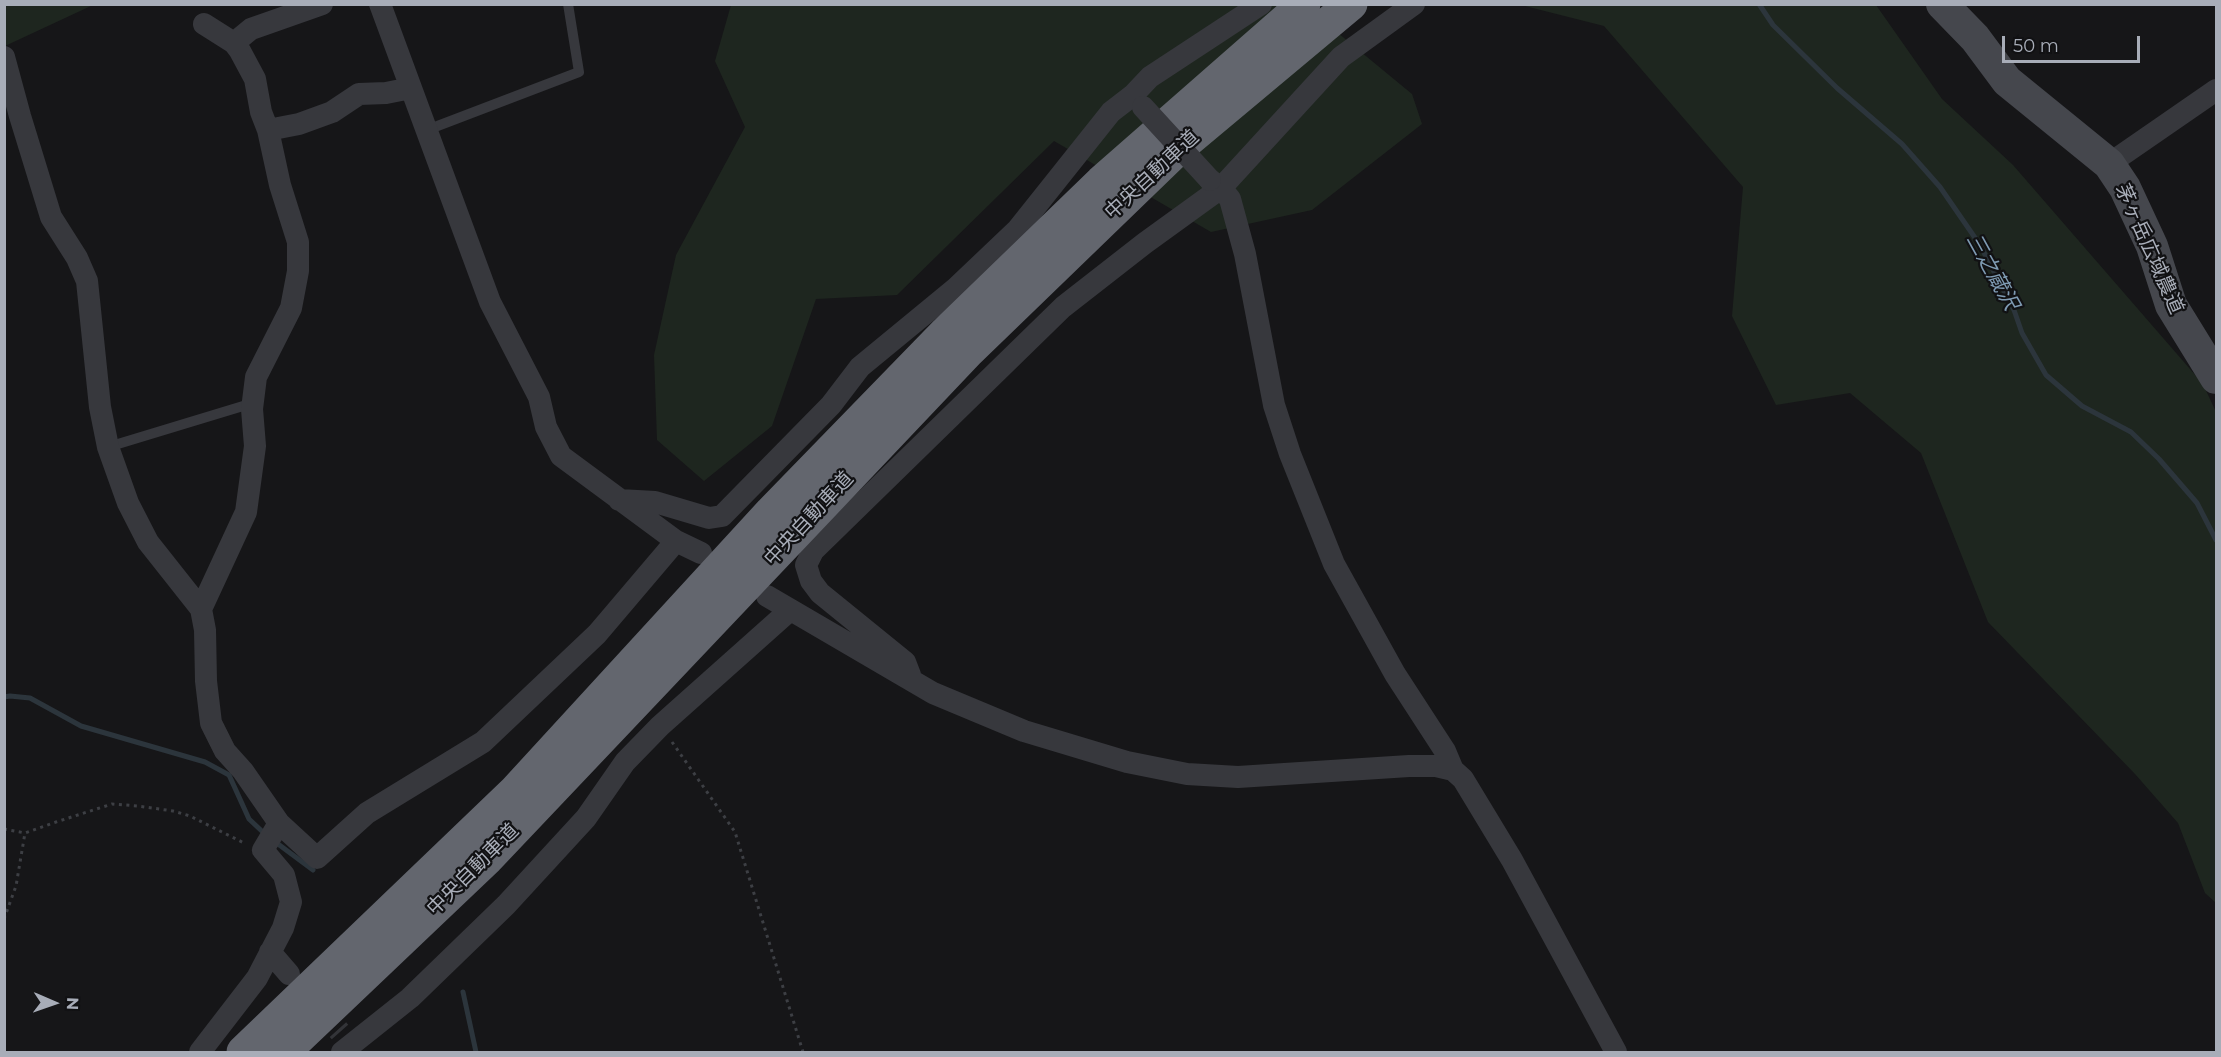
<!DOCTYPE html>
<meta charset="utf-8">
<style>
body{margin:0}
#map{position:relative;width:2221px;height:1057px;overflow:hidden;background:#161618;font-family:Montserrat,sans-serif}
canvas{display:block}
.frame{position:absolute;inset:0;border:6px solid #a8adb8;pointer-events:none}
.north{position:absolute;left:24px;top:973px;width:60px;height:60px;-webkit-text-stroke:4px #111113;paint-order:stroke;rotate:92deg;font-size:16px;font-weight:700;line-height:24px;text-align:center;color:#a8adb8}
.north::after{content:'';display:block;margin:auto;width:21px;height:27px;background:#a8adb8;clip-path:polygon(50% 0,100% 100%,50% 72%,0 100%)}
.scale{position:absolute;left:2002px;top:36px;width:138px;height:27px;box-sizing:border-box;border:3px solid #a8adb8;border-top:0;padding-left:8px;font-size:18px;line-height:21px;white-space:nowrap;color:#a8adb8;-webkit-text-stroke:4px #111113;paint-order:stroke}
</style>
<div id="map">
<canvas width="2221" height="1057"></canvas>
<div class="frame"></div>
<div class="north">N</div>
<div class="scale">50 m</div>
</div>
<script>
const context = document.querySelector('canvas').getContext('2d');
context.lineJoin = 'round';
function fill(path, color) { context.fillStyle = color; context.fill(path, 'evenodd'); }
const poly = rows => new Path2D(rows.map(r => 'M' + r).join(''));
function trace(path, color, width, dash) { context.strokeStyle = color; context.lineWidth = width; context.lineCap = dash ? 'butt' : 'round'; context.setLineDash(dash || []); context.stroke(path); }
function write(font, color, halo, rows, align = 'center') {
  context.font = font + ' Montserrat,"Noto Sans JP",sans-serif'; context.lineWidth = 4.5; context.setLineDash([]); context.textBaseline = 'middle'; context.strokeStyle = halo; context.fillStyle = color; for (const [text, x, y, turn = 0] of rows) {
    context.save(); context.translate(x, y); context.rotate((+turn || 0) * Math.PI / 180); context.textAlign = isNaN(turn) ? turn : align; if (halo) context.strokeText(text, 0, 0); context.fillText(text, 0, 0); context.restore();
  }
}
fill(poly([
 [5,4,93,4,93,5,5,46],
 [731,5,1304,5,1412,94,1422,124,1312,210,1211,232,1054,141,897,295,816,299,772,426,704,481,657,440,654,355,676,255,745,127,715,61],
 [1521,5,1876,5,1942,99,2013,165,2203,384,2216,412,2216,903,2205,893,2178,823,2135,774,1988,622,1921,453,1850,393,1776,405,1732,316,1743,187,1604,26]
]), '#1e261f');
trace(poly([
 [1759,4,1773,25,1837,88,1902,144,1940,187,1980,245,2014,310,2022,333,2046,375,2082,406,2131,432,2159,459,2197,503,2216,540],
 [4,697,10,696,30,698,81,726,205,762,229,775,249,819,266,835],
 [274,841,313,870],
 [463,992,476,1052]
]), '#2c353c', 5);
trace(poly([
 [316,1005,340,1032]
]), '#333438', 22, [22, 11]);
trace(poly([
 [672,742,735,832,803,1052],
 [4,829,25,833],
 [4,919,16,886,25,833,56,822,112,804,138,806,173,811,190,816,244,843]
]), '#3d3f44', 3, [3, 4.5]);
trace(poly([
 [427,130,579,72,568,4],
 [108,447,253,403]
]), '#37383d', 10);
trace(poly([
 [380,4,490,302,539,397,546,427,561,456,676,541,701,553],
 [204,24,234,43,240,51,255,79,261,112,268,130],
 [234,43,251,29,322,4],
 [4,57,20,116,51,217,77,258,87,281,100,407,108,447,128,503,148,542,201,609,205,630,206,681,211,723,225,751,243,771,279,823,263,850,284,875,291,902,283,928,257,978,200,1052],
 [2109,164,2216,90],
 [1210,180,1221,188,1230,199,1245,254,1274,405,1290,454,1334,564,1395,674,1445,751,1453,770],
 [619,500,655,502,709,518,722,516,831,405,860,367,956,288,1017,230,1111,112,1133,95,1150,77,1261,4],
 [767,596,933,693,1024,731,1127,762,1187,774,1238,777,1409,766,1436,766,1453,770,1463,779,1512,860,1616,1052],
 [201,609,246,512,255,446,252,409,256,377,291,308,298,271,298,242,280,185,268,130,299,124,332,112,359,94,386,93,411,88],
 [910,675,905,662,820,593,811,581,806,565,813,551,1063,307,1145,243,1221,188,1341,57,1414,4],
 [279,823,317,858,367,813,483,742,597,634,676,541],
 [270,952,289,974],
 [342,1052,410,998,506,905,586,818,625,762,660,726,789,611]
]), '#37383d', 22);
trace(poly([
 [1942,4,1975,38,2007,81,2109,164,2125,188,2152,246,2171,305,2216,378]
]), '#45474d', 32);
trace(poly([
 [243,1052,515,791,771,512,946,332,1101,182,1304,4],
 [284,1052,488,858,968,352,1180,147,1351,4]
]), '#63666e', 33);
trace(poly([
 [1143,107,1210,180]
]), '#37383d', 22);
write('20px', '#a8adb8', '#111113', [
 ["中央自動車道",1152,175,-43],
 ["茅ヶ岳広域農道",2149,249,66],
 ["中央自動車道",809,519,-47],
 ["中央自動車道",473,870,-45]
]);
write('italic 21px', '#7f9bb3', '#111113', [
 ["三之蔵沢",1992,272,61]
]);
</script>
